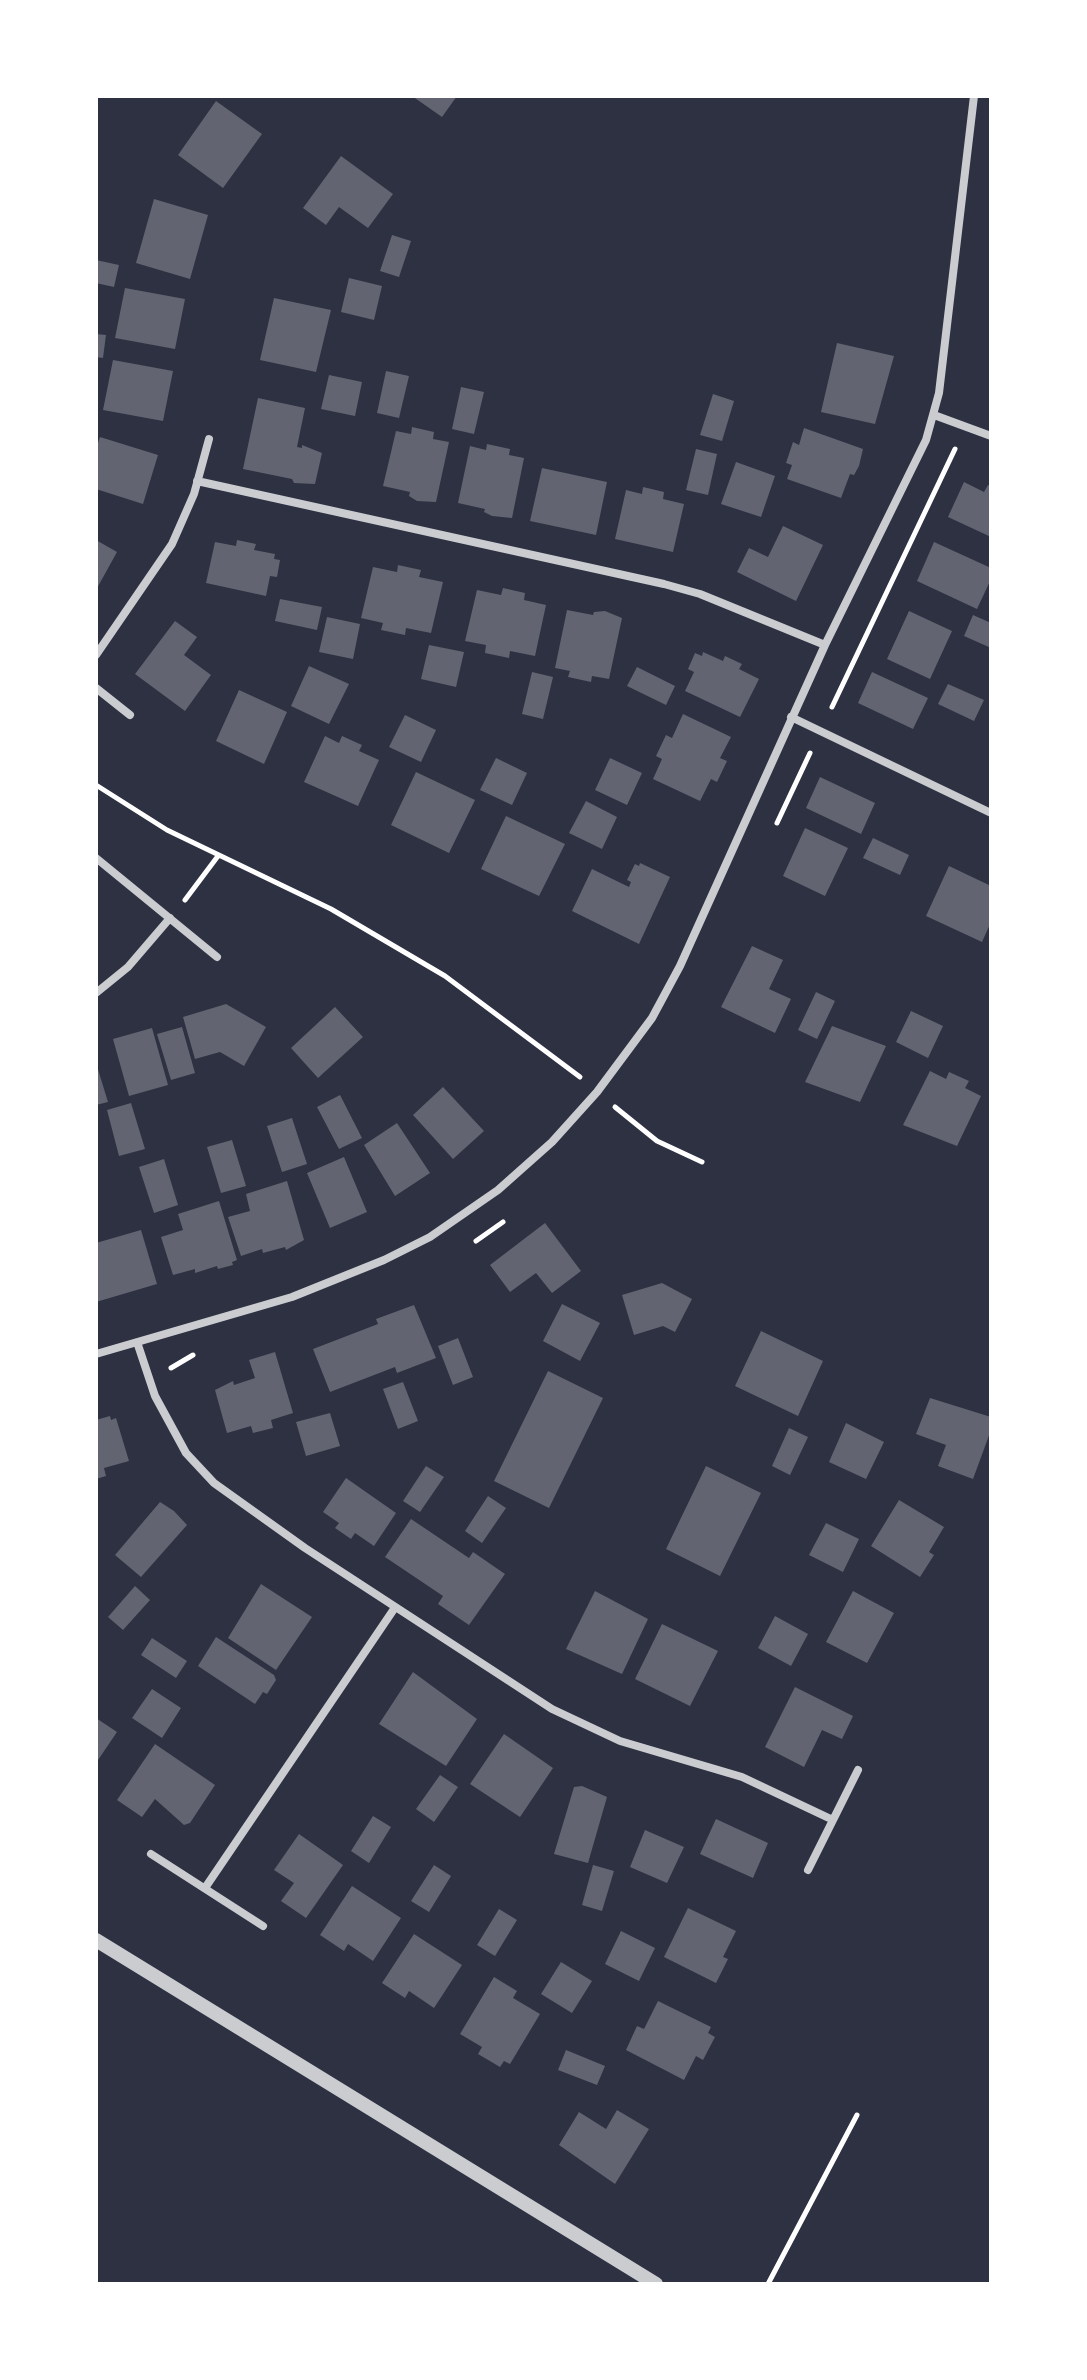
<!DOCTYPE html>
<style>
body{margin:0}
#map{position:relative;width:1087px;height:2380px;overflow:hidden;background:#2d3142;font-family:Inter,sans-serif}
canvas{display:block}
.frame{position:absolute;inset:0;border:98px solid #fff;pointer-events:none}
</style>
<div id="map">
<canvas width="1087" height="2380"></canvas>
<div class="frame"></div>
</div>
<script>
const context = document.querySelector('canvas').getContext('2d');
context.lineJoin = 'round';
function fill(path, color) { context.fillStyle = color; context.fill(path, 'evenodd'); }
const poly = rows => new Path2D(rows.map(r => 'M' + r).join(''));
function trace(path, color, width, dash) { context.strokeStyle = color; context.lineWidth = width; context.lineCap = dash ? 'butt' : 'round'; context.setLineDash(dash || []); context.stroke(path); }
fill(poly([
 [412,96,457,96,442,117],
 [216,101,262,134,223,188,178,155],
 [341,156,393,194,368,228,339,207,326,225,303,208],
 [154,199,208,215,190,279,136,263],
 [392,235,411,241,399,277,380,271],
 [96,260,119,265,114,287,96,283],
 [349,278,382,286,374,320,341,312],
 [125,288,185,299,175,349,115,338],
 [274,298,331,310,316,372,260,360],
 [96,334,106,335,103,358,96,357],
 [837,343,894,356,875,424,821,412],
 [113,360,173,371,163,421,103,410],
 [386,371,409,376,399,418,377,413],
 [329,375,362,382,355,416,321,409],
 [461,387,484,392,474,434,452,429],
 [713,394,734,401,722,441,700,435],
 [258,398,305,408,297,447,302,448,302,445,322,453,315,484,294,483,292,479,243,469],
 [412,427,434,432,433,439,449,442,436,502,417,501,409,496,410,492,383,486,396,431,411,434],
 [804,428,863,449,859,466,854,475,850,474,841,498,787,479,792,465,786,463,793,442,799,445],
 [100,437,158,455,143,504,96,489,96,449],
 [487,444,510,449,509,455,524,458,512,518,492,516,484,512,485,509,458,503,470,446,486,450],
 [696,449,717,454,708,495,686,490],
 [736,462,775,476,761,517,721,504],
 [542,468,607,482,596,535,530,521],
 [964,482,984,492,988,485,991,486,991,537,948,517],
 [643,487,664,492,663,499,684,504,673,552,615,539,626,490,642,494],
 [783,526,823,545,796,601,737,572,749,548,768,557],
 [96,540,117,552,96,590],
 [237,540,256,544,254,550,275,554,274,559,280,560,277,577,270,576,266,596,206,583,215,542,236,546],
 [934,542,991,568,991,579,977,609,917,581],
 [398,565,421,570,419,577,443,582,431,633,406,628,405,635,381,630,383,623,361,618,373,567,397,572],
 [503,588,525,593,524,600,546,605,535,656,510,651,509,658,485,653,486,645,465,641,477,590,501,595],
 [280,599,322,607,317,630,275,621],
 [567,610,593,615,594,612,605,611,622,618,609,679,592,676,591,682,568,677,570,671,555,668],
 [909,611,952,631,930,679,887,659],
 [973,615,991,623,991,648,964,636],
 [327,617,360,624,353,659,319,652],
 [175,621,197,637,184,655,211,675,185,711,135,674],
 [429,645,464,652,456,687,421,679],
 [703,652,723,661,725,656,742,664,739,669,759,679,740,717,685,691,694,672,688,669,695,653,702,656],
 [309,666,349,684,329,724,291,706],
 [637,667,675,686,666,705,627,686],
 [532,672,553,677,543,719,522,714],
 [872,672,928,698,913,729,858,703],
 [948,684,984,700,974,721,938,704],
 [239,690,287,712,264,764,216,741],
 [683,714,731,737,720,758,727,761,717,782,711,779,700,801,653,779,662,759,656,756,666,735,672,738],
 [405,715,436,730,421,762,389,747],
 [325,736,339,743,342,736,362,745,359,751,379,760,358,806,304,782],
 [496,758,527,773,512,805,480,790],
 [610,758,642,773,627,805,595,790],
 [416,772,475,800,449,853,391,825],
 [820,777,875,803,861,834,806,808],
 [586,801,617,817,602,849,569,833],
 [506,816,565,844,539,896,481,869],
 [805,828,848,848,825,896,783,876],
 [873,838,909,855,900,875,863,858],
 [640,863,670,877,639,944,572,911,592,869,629,887,631,882,627,880,635,864,639,866],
 [949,866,991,886,991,922,982,942,926,916],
 [752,946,783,960,769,989,791,999,775,1033,721,1007],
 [816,992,835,1001,817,1039,798,1030],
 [226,1004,266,1027,244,1066,220,1052,195,1059,183,1017],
 [335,1007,363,1037,318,1078,291,1048],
 [911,1011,943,1026,928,1058,896,1042],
 [832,1026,886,1046,860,1102,805,1082],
 [182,1027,195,1073,171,1080,157,1034],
 [152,1028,168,1085,129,1096,113,1039],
 [96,1063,108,1102,96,1105],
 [930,1071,946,1079,949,1072,969,1081,965,1088,981,1096,957,1146,903,1125],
 [443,1087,484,1131,453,1159,413,1115],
 [340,1095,362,1138,339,1149,317,1107],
 [131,1103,145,1149,119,1156,107,1110],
 [292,1118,307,1164,282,1172,267,1126],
 [397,1123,430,1173,395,1196,364,1145],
 [232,1140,246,1186,221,1193,207,1147],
 [344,1157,367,1212,330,1228,307,1173],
 [164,1159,178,1205,154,1213,139,1167],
 [287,1181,304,1240,286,1250,285,1247,263,1253,262,1249,241,1256,228,1217,250,1211,246,1194],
 [219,1201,237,1260,232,1262,233,1265,218,1269,217,1266,195,1273,195,1269,173,1275,161,1237,183,1230,178,1214],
 [545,1223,581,1271,552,1293,536,1273,510,1292,490,1265],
 [141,1230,157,1284,96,1302,96,1243],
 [662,1283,692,1299,675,1332,663,1326,634,1335,622,1295],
 [562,1304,600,1323,580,1361,543,1341],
 [414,1305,436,1358,397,1373,395,1367,330,1392,313,1349,378,1324,376,1319],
 [761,1331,823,1361,798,1416,735,1386],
 [458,1338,473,1377,453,1385,438,1346],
 [275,1352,293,1413,271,1420,273,1428,253,1433,251,1426,227,1433,215,1390,233,1381,234,1385,255,1378,249,1360],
 [548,1371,603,1398,549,1508,494,1481],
 [403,1382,418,1421,398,1429,383,1389],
 [930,1398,991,1417,991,1430,973,1479,938,1466,946,1445,916,1434],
 [330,1413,340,1446,306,1456,296,1422],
 [110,1416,111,1420,116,1418,129,1461,104,1468,106,1476,96,1479,96,1420],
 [846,1423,884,1442,866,1479,829,1462],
 [789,1428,808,1437,790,1475,772,1466],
 [426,1466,444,1477,420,1512,403,1501],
 [706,1466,761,1493,720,1576,666,1549],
 [346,1478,396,1513,374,1546,355,1533,351,1539,335,1528,339,1523,323,1512],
 [488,1496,506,1508,482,1543,465,1531],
 [899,1500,944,1527,929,1552,934,1555,920,1577,871,1546],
 [160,1502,174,1511,187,1525,141,1577,115,1555],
 [411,1519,469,1558,473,1552,505,1574,469,1625,438,1604,443,1596,385,1557],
 [826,1523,859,1539,843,1572,809,1555],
 [261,1584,312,1617,276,1670,228,1638],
 [135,1586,150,1600,123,1630,108,1617],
 [595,1591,648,1619,622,1674,566,1649],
 [853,1591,894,1613,867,1663,826,1642],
 [775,1616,808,1634,791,1666,758,1648],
 [662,1624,718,1651,690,1706,635,1679],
 [216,1637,274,1675,276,1680,267,1694,263,1692,255,1704,198,1666],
 [152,1638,187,1661,176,1678,141,1655],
 [413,1672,477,1719,446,1766,379,1724],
 [795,1687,853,1716,842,1739,822,1730,804,1767,765,1747],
 [152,1689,181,1708,162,1738,132,1718],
 [96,1718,117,1732,96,1763],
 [504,1734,553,1768,520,1817,470,1784],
 [155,1744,215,1785,190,1823,184,1825,155,1799,142,1817,117,1800],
 [440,1775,458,1787,434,1822,416,1809],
 [582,1786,607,1797,588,1863,554,1854,574,1787],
 [373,1816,391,1827,369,1863,351,1851],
 [716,1819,768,1843,753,1878,700,1854],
 [645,1830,684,1847,667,1883,630,1867],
 [299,1834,343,1865,306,1918,281,1901,294,1883,274,1870],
 [434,1865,451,1876,429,1912,411,1901],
 [593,1865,614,1871,602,1911,582,1905],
 [352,1886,401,1918,373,1961,348,1944,344,1951,320,1935],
 [688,1908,736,1931,723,1957,728,1959,716,1983,664,1957],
 [499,1909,517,1920,495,1956,477,1945],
 [621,1931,655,1948,639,1981,605,1964],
 [414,1934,462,1965,434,2008,409,1991,405,1998,382,1983],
 [561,1962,592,1981,572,2013,541,1994],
 [494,1977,517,1991,513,1998,540,2014,510,2064,504,2061,500,2067,478,2054,482,2047,460,2034],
 [658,2001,711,2027,708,2033,715,2037,703,2060,696,2056,684,2080,626,2050,637,2026,644,2029],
 [566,2050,605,2066,597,2085,558,2070],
 [617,2110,649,2129,615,2184,559,2145,579,2112,606,2129]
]), '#626471');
trace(poly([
 [832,707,955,449],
 [96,785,167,830,331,909,445,976,580,1077],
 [777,823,810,753],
 [185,900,218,856],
 [615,1107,657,1141,702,1162],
 [476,1241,503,1222],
 [171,1368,193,1355],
 [768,2284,857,2115]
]), '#fff', 5);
trace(poly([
 [934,415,991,436],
 [197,481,664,584,700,594,825,645],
 [96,655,172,544,194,494,209,439],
 [96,688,130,715],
 [791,717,991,813],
 [96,858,217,957],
 [96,993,128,967,170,918],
 [137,1342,155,1396,186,1453,214,1483,305,1548,552,1709,620,1741,742,1777,833,1820],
 [96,1354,292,1297,384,1260,430,1237,498,1190,552,1142,597,1092,652,1018,680,966,825,645,926,440,939,393,974,96],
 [151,1854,263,1926],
 [808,1870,858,1770],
 [205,1888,394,1609]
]), '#caccd0', 8);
trace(poly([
 [96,1940,656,2284]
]), '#caccd0', 14);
</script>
